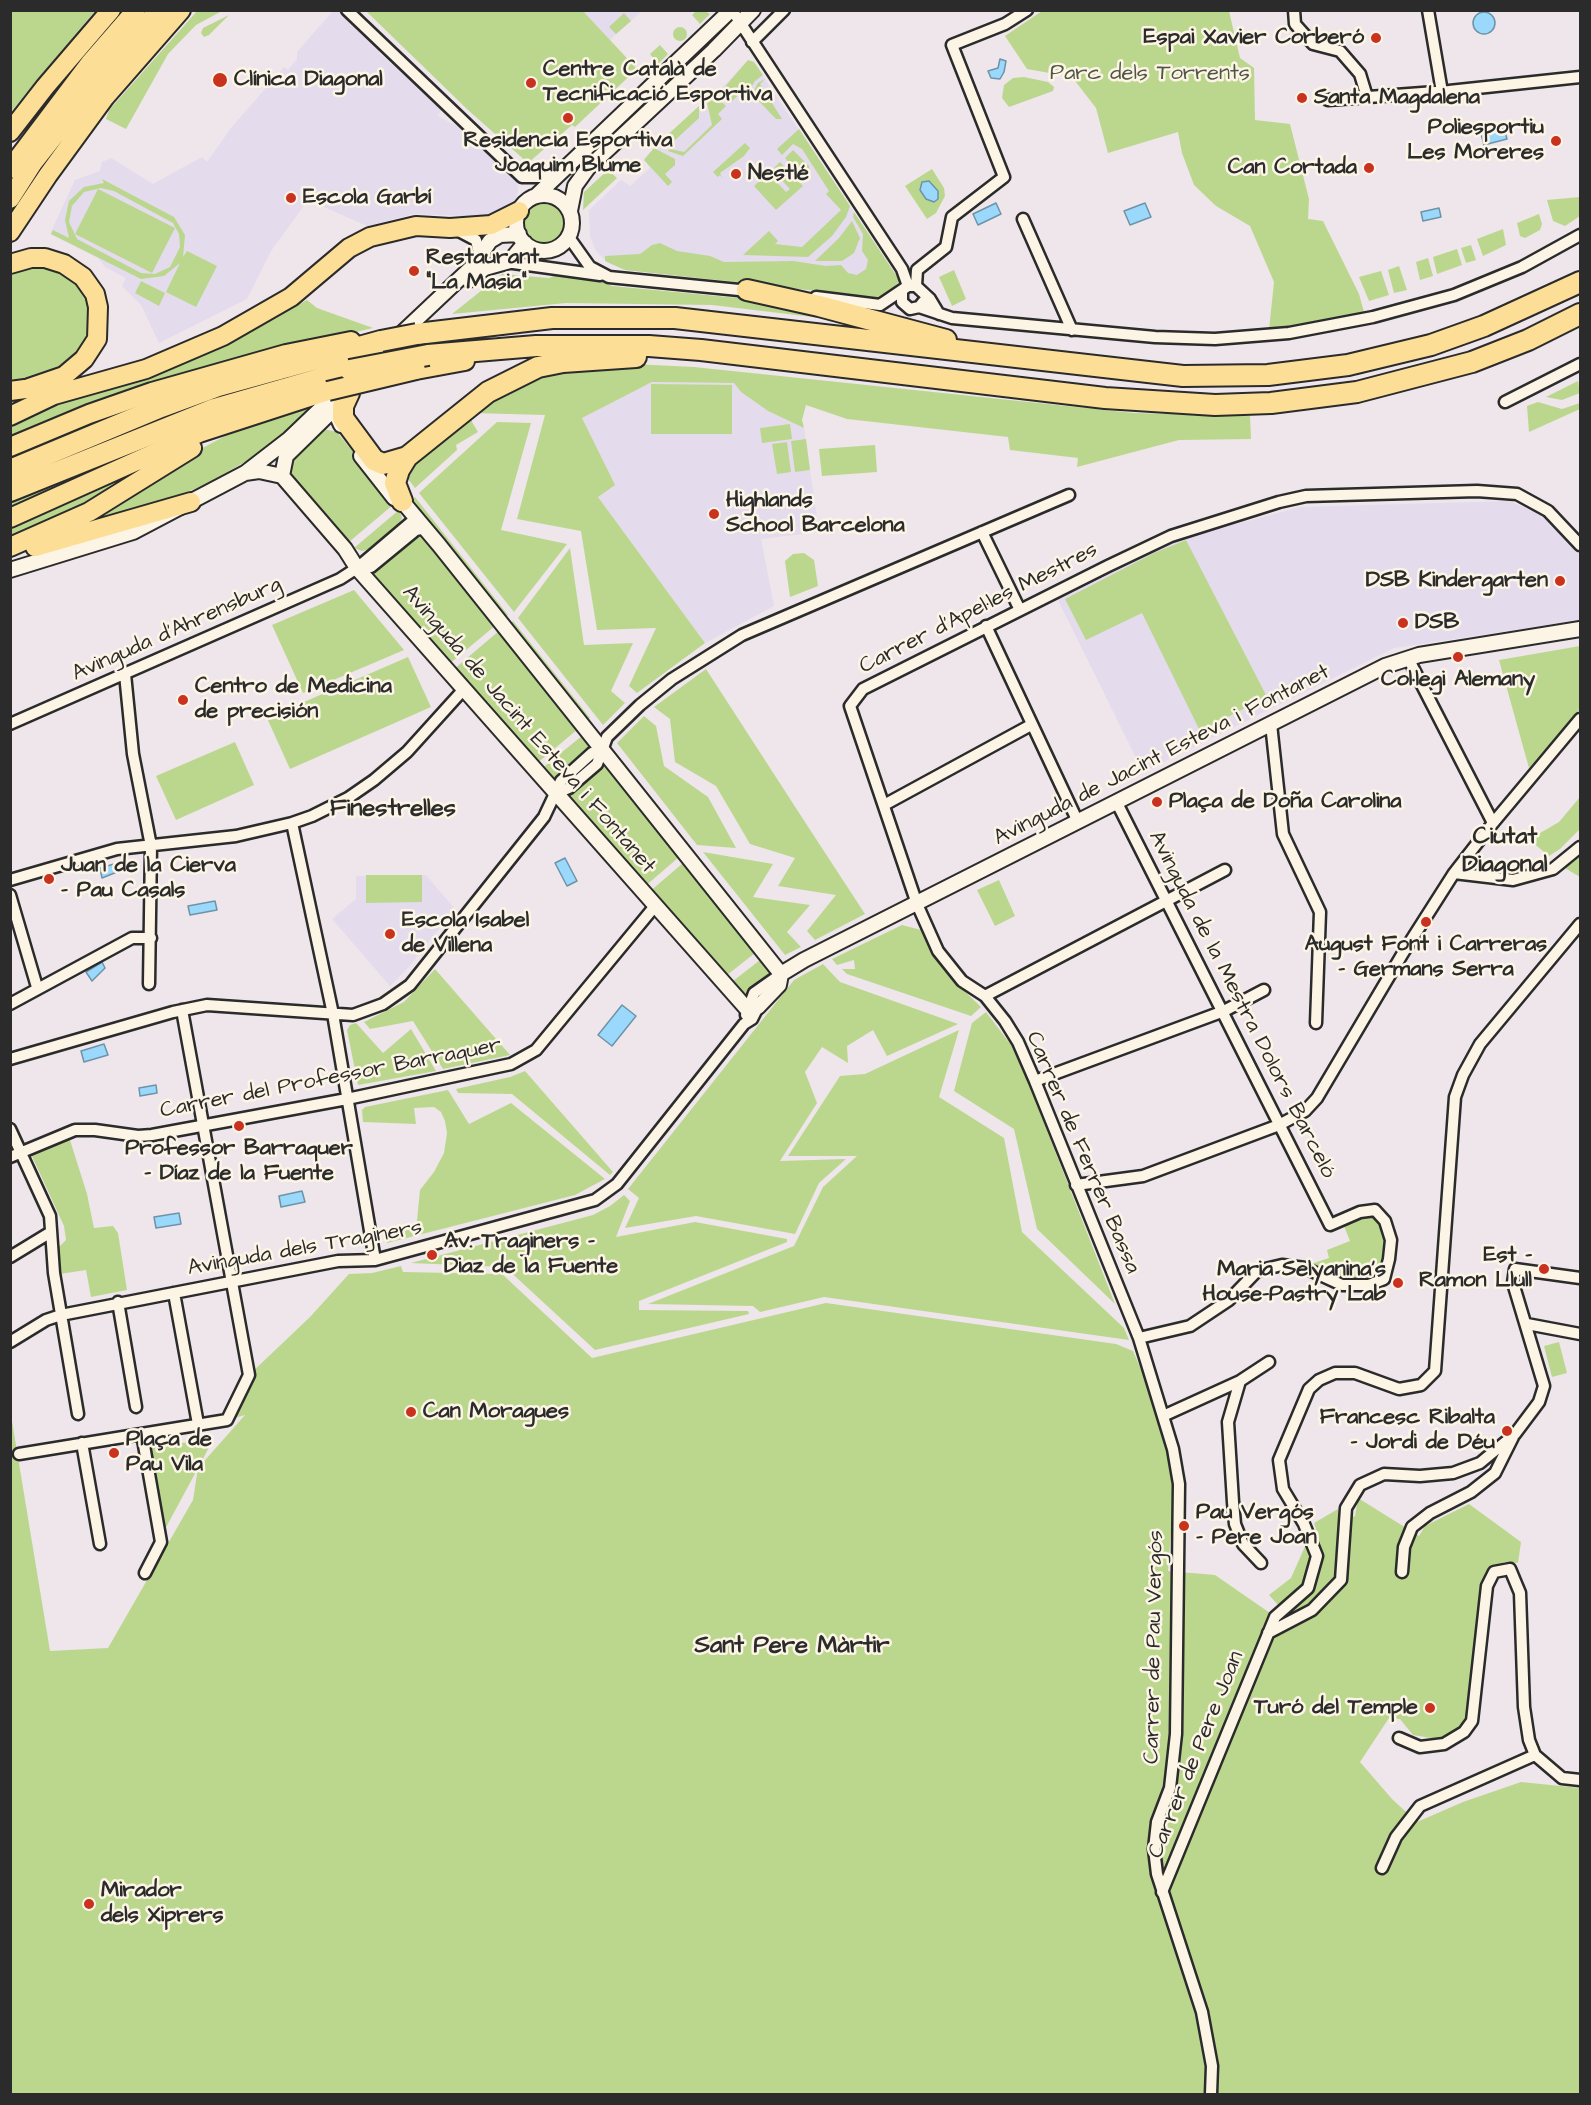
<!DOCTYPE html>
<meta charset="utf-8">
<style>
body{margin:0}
#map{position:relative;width:1591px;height:2105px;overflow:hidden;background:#eee6ea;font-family:"Architects Daughter",sans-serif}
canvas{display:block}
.frame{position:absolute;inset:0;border:12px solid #2b2b2b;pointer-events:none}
</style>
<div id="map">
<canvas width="1591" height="2105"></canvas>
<div class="frame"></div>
</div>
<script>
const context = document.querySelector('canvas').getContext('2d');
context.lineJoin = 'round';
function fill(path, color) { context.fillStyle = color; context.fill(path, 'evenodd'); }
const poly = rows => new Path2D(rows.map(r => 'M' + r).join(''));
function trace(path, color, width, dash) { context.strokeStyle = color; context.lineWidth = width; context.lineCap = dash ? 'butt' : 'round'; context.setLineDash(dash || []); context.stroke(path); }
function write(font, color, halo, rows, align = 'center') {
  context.font = font + ' "Architects Daughter",sans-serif'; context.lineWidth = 5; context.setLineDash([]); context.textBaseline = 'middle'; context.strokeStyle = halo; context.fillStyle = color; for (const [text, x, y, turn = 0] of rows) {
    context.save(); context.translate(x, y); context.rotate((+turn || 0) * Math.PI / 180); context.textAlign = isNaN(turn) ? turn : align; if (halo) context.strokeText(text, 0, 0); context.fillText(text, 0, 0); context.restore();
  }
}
fill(poly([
 [333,11,339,11,380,49,379,53,442,108,438,116,457,126,517,181,518,191,515,201,495,217,414,214,367,226,308,200,271,251,247,299,159,343,141,305,122,286,126,278,105,267,98,258,50,234,75,180,100,171,102,162,111,158,153,184,202,157,207,162,231,128,284,67,288,70,297,59,297,52],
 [583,11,642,11,610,40],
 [748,60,754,63,900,281,882,298,625,270,608,263,596,251,590,236,589,210,621,180,630,186,650,168,644,158,698,107,707,104],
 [652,382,734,383,741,392,768,411,804,428,819,532,761,539,774,606,705,643,598,497,581,418],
 [1509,501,1545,515,1580,551,1580,620,1394,648,1143,772,1057,598,1173,541,1300,507],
 [426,875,455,909,408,968,390,986,332,919,356,899,356,876]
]), '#e4dbed');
fill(poly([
 [11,10,95,11,11,112,10,11],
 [198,10,222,11,196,25,168,54,126,129,106,119,109,110],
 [697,10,705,11,710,14,700,24,692,15],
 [366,11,583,11,637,69,575,127,572,125,528,163,468,110],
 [1042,11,1229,11,1240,58,1254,68,1255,120,1290,124,1309,199,1308,219,1323,221,1359,294,1364,312,1269,330,1274,282,1250,226,1216,206,1194,185,1182,153,1178,132,1108,153,1096,108,1072,77,1027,69,1005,36],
 [624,13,631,21,616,34,609,27],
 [229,15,209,35,204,37,201,33,203,28],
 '673 34a7 7 0 1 1 14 0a7 7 0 1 1-14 0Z',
 [722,29,724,32,560,185,558,183],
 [660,45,668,54,658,64,650,54],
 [748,60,754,62,763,75,755,81,749,91,746,88,732,101,723,89],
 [1024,77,1048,82,1054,87,1053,91,1009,107,1002,98,1004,85,1013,78],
 [765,79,760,84,782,119,776,119,752,94,758,83],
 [715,96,726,106,718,114,722,119,683,156,668,151,670,149,684,152,712,125,707,103],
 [699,106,699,118,674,141,663,139],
 [799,129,850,206,846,217,832,236,808,257,743,255,769,231,778,241,775,244,802,247,841,210,826,194,829,191,802,149,793,144,782,155,777,149],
 [745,143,750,148,744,156,720,173,723,179,720,175,718,177,713,172],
 [654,148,675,159,675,165,665,174,672,182,668,186,644,160],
 [793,150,809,166,810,174,799,174,785,158],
 [780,162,803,186,776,210,754,186,768,173,786,192,790,189,772,170],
 [932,169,944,188,945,196,936,213,927,219,905,186],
 [608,170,617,178,583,210,584,192],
 [102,179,174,217,185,235,183,257,187,251,217,266,196,307,166,292,180,263,164,276,141,279,51,234,53,230,69,238,65,220,69,201,84,187,104,183],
 [101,188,114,191,173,223,179,234,180,247,170,267,155,274,141,273,77,239,69,222,72,206,84,192],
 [98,189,175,228,152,273,75,234],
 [1580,197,1580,216,1565,226,1553,221,1547,200],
 '523 223a21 21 0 1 1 42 0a21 21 0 1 1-42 0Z',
 [854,212,900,281,882,298,625,270,605,261,605,256,640,254,652,245,660,243,677,251,710,256,724,262,793,261,826,266,841,265,848,273,857,275,866,269,868,260,862,251,863,234,853,217],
 [1539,214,1542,224,1540,230,1525,238,1520,236,1517,223],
 [852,221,860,238,854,253,842,261,815,261,839,238],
 [1503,229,1506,245,1483,256,1477,239],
 [1471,245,1476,260,1466,263,1461,248],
 [1457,249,1462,265,1437,274,1433,257],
 [1428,258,1433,276,1420,280,1416,262],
 [54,264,89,292,89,341,66,365,48,375,11,383,11,271,20,267],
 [1399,266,1407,290,1394,293,1388,270],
 [954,270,966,299,952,306,939,277],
 [1381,271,1389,295,1369,301,1359,277],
 [564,272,595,279,612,286,749,299,863,323,712,305,566,303,452,314,502,274,549,278],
 [141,281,165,293,159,306,135,293],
 [307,300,317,308,373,328,220,363,114,395,11,437,10,422,26,413,221,345],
 [612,363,694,367,1134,413,1250,416,1251,439,1179,440,1077,467,1078,458,1010,450,1008,437,847,419,806,405,802,420,804,428,768,411,741,392,734,383,652,382,582,418,615,485,598,497,705,643,637,693,629,686,656,628,597,630,581,531,517,519,545,415,473,413,498,393,544,372],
 [1578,381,1580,393,1562,400,1546,397],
 [651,384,732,385,732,434,651,434],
 [1538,402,1562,409,1580,403,1580,409,1529,432,1527,406],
 [316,403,296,423,255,456,201,487,88,525,86,521,195,452,227,435],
 [472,412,472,422,478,432,456,445,457,450,415,488,403,472],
 [497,422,531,423,501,530,567,544,514,612,419,493],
 [790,424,792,439,762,443,760,428],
 [324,429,337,432,394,504,349,542,287,469,287,461],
 [806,439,810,470,795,472,791,441],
 [787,442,791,472,777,474,772,444],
 [875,445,877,472,822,476,819,449],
 [169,454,106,497,11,538,11,524],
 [58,484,58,486,11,510,11,502],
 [415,497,508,615,503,619,410,501],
 [399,510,402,518,399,524,370,549,362,551,354,548],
 [422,533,496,625,448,665,372,576,373,570,416,534],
 [1186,540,1267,697,1200,731,1142,613,1086,640,1065,599,1154,553],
 [570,548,584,645,633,643,611,691,625,703,603,725,518,618],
 [804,553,814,560,818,586,790,597,785,561,793,554],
 [354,590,404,650,303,693,272,625],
 [513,621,590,718,585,722,508,625],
 [500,630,578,729,536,764,453,670],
 [1580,646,1580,709,1529,768,1499,660],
 [408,657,431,707,290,769,267,718],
 [706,669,803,819,865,914,815,940,807,931,836,895,778,886,795,858,750,844,716,786,675,762,670,719,654,707],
 [644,716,656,726,664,766,708,797,736,848,697,845,617,743],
 [583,735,590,749,556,779,552,780,540,770],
 [235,742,254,785,176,820,156,776],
 [609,744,692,848,687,852,607,747],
 [602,766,611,770,679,857,643,888,568,799,569,793],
 [1580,797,1580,829,1560,849,1549,856,1526,837,1530,833,1535,836,1559,822],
 [703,852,773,864,753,897,810,905,787,932,801,947,785,955],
 [697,855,767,942,762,946,693,858],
 [1580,857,1580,877,1565,868],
 [683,863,755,953,722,979,648,893],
 [366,875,422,875,422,902,366,903],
 [999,880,1015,916,995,926,977,890],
 [902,925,921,930,934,956,952,979,981,1007,971,1016,847,974,842,969,855,969,854,960,837,965,832,959],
 [760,960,769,972,768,977,742,997,728,985],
 [823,964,840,982,958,1024,887,1056,873,1030,847,1046,848,1063,822,1047,805,1072,817,1103,780,1161,846,1159,819,1183,795,1234,696,1216,625,1228,639,1198,628,1189,794,980],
 [435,969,510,1055,443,1069,413,1021,370,1029,364,1022,404,1002],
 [986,1012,1011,1045,1026,1077,1115,1304,1037,1229,1014,1129,954,1091,972,1023],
 [356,1023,383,1053,411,1029,436,1071,358,1085,347,1030,350,1025],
 [959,1030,939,1097,1004,1138,1022,1232,1124,1328,1129,1340,824,1297,760,1312,753,1306,648,1304,794,1246,823,1187,857,1156,788,1156,840,1076,865,1074],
 [525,1071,613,1172,610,1175,512,1094,458,1093,456,1089,510,1077],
 [448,1090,469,1124,511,1103,605,1179,575,1195,387,1243,383,1231,409,1230,417,1221,420,1190,434,1172,444,1153,447,1133,445,1121,441,1112,434,1107,414,1108,416,1124,363,1122,362,1110,365,1107],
 [70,1140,87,1194,94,1228,113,1226,118,1233,127,1290,91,1297,86,1270,60,1274,57,1255,59,1247,66,1240,64,1226,31,1154],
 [624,1195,630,1201,616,1237,695,1222,787,1239,787,1242,639,1301,639,1310,748,1311,749,1314,595,1350,505,1267,411,1263,593,1215,610,1206],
 [1369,1214,1379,1218,1386,1238,1382,1267,1351,1280,1308,1265,1329,1258,1327,1250,1350,1241,1344,1226,1347,1222],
 [401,1266,403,1272,502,1274,592,1358,826,1303,1116,1344,1133,1351,1161,1416,1167,1441,1174,1491,1168,1571,1215,1575,1270,1613,1279,1606,1269,1595,1291,1578,1307,1542,1318,1535,1314,1523,1338,1509,1339,1522,1355,1516,1358,1498,1419,1536,1425,1526,1469,1504,1521,1542,1518,1563,1504,1562,1489,1575,1470,1713,1463,1727,1443,1740,1413,1735,1400,1719,1389,1718,1360,1762,1392,1799,1417,1822,1463,1802,1521,1782,1580,1788,1580,2094,11,2094,10,1409,50,1651,108,1648,193,1500,198,1468,163,1533,149,1447,213,1439,199,1467,245,1415,227,1420,249,1375,310,1317,349,1274,372,1273],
 [1559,1342,1567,1373,1552,1377,1544,1346]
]), '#bbd78e');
const water = poly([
 '1473 23a11 11 0 1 1 22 0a11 11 0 1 1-22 0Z',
 [1000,59,1006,61,1004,72,1000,79,991,78,988,71,998,68,1000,59],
 [1504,128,1507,139,1484,145,1481,134,1504,128],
 [929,181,938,191,938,199,934,202,926,199,920,190,922,182,929,181],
 [996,203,1001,214,978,225,973,214,996,203],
 [1145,203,1151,217,1130,225,1124,211,1145,203],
 [1439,208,1441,217,1423,221,1421,212,1439,208],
 [565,858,577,881,567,886,555,863,565,858],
 [114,864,117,872,102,878,100,868,114,864],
 [215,901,217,910,190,915,188,906,215,901],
 [102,962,105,968,92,981,86,972,102,962],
 [622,1005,636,1016,612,1046,598,1035,622,1005],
 [104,1044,108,1055,84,1062,81,1051,104,1044],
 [156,1085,157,1093,140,1096,139,1088,156,1085],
 [302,1191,305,1202,281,1207,279,1196,302,1191],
 [179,1213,181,1224,156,1228,154,1217,179,1213]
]);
fill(water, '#9bd9fc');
trace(water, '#6e93a8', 1.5);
const minor = poly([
 [347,10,522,177,542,177,561,170],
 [732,10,902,269,908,286],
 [1294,10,1295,24,1313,44,1340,51,1360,74,1367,97],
 [1428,10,1442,92],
 [752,42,784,10],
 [1328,100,1449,91,1580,77],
 [1023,219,1072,330],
 [459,231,476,240,480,258],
 [568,236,590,267,609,277,749,291],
 [506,262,600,275],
 [916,286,917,270,946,247,952,217,1004,177,952,45,1005,24,1027,10],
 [902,293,902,302,910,309,919,307,923,302],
 [816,297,880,305,908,286,916,286,930,299,939,314],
 [919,307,952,318,1155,337,1215,339,1289,333,1373,317,1454,295,1522,267,1580,235],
 [1505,402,1580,364],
 [982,532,1020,610],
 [358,568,371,567,416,530,425,528],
 [986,626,1078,822],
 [1408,658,1493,823],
 [125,674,133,754,151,846,149,984],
 [10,724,340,579,357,568,416,518],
 [1271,724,1283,834,1320,912,1316,1023],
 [555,794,569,788,597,764,607,737,640,705,672,679,742,635,1069,495],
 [1117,803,1330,1225,1360,1212,1375,1210,1385,1221,1391,1240,1389,1259,1384,1279,1369,1285,1342,1285,1305,1268,1282,1265,1257,1271,1229,1300,1190,1326,1139,1338],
 [884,805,1031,725],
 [292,823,333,1014,375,1260],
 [1454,873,1513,880,1553,869,1580,847],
 [10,880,117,849,236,836,292,823,312,816,348,798,374,780,407,752,464,689],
 [10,895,37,987],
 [985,996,1225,870],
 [10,1004,132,938,151,938],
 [746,1015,754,993,781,974],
 [10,1059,173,1012,207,1005,353,1015,383,1004,410,985,544,817,561,781,592,753,600,750],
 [1035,1081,1224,1011,1264,990],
 [10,1129,50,1216,54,1273,78,1414],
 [10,1157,75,1130,95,1130,138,1136,152,1135,347,1099,511,1064,536,1050,655,906],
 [1076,1185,1143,1176,1279,1125,1305,1111,1317,1098,1403,953,1454,873,1493,823,1580,719],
 [10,1257,51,1232],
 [174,1293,198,1424],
 [118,1302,136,1407],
 [1527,1324,1580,1334],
 [10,1342,46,1320,61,1315,338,1261,375,1260,595,1200,617,1184,744,1024,752,1019,758,1007],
 [1240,1381,1228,1422,1233,1502,1235,1524,1243,1544,1261,1563],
 [1163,1416,1240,1381,1269,1362],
 [142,1434,161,1542,145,1573],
 [82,1443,100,1544],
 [19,1454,227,1420,249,1375,182,1010],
 [1402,1572,1404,1547,1412,1527,1430,1513,1471,1492,1495,1473,1513,1437],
 [1268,1633,1312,1610,1341,1580,1346,1508,1360,1485,1384,1474,1420,1476,1453,1473,1480,1463,1515,1434,1539,1402,1544,1386,1513,1283,1515,1269,1580,1278],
 [1399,1738,1420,1747,1444,1744,1464,1732,1472,1721,1487,1586,1494,1572,1510,1569,1520,1593,1524,1707,1529,1740,1535,1755,1562,1778,1580,1780],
 [1382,1868,1396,1837,1420,1806,1535,1755],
 [1162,1892,1275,1617,1308,1588,1317,1556,1304,1524,1283,1489,1279,1460,1309,1389,1319,1380,1335,1373,1355,1373,1399,1389,1421,1385,1435,1371,1455,1097,1463,1075,1480,1044,1580,924],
 [1211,2094,1212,2066,1202,2012,1157,1874,1154,1849,1157,1822,1170,1788,1176,1734,1179,1484,1173,1449,1139,1338,1035,1081,1018,1042,1005,1021,985,996,962,981,938,951,917,904,850,706,863,689,1108,566,1171,536,1279,502,1306,496,1477,491,1517,494,1548,511,1580,545]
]);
const tertiary = poly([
 '516 223a28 28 0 1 1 56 0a28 28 0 1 1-56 0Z',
 [536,196,731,10],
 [570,211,575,186,588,168,714,50,753,10],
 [469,280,485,268,510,261,525,243],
 [366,367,473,266,490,241,500,235,519,234],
 [334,396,332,405,341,425],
 [361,456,394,498,402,501,439,545,781,974],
 [245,473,289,439,336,394],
 [282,476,345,549,357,568,747,1009,758,1007,779,985,781,974,804,960,1385,666,1419,655,1580,629],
 [282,476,286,456,338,405],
 [10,570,133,532,245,473,259,471,282,476]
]);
const trunk = poly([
 [10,132,45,87,111,10],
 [10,169,90,63,136,10],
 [10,199,33,163,103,74,159,10],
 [10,232,48,175,105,97,181,10],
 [10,264,31,258,45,258,64,264,83,277,95,294,98,307,97,339,84,359,64,376,29,388],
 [416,370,465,361],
 [10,391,40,387],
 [10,416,54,395,146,369,223,336,291,297,349,248,370,237,416,226,450,228,491,225,519,211],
 [10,447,89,414,152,392,286,354,351,341],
 [10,518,199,433,328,391],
 [10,547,89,512,192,448],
 [35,547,191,502]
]);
const motorway = poly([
 [747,290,819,306,946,340],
 [417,334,552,318,675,318,1183,376,1268,375,1348,365,1431,345,1484,326,1580,282],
 [428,355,536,346,649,346,701,350,1105,398,1215,405,1271,403,1357,392,1472,362,1528,340,1580,314],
 [349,393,343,406,343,418,374,460,383,464,407,457],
 [10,470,161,407,218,386,381,341],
 [10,491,214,409,350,370],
 [402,501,395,483,399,470,407,457,488,392,538,367,563,362,636,357]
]);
trace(minor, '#2b2b2b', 15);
trace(tertiary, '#2b2b2b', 18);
trace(trunk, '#2b2b2b', 22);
trace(motorway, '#2b2b2b', 24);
trace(minor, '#fcf5e5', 10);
trace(tertiary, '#fcf5e5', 14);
trace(trunk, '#fcde96', 18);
trace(motorway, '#fcde96', 20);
const trunkBridge = poly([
 [328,391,416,370]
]);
const motorwayBridge = poly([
 [381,341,417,334],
 [350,370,428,355]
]);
trace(trunkBridge, '#2b2b2b', 22, []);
trace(motorwayBridge, '#2b2b2b', 24, []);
trace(trunkBridge, '#fcde96', 18);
trace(motorwayBridge, '#fcde96', 20);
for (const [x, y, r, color] of [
 [1376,38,6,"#c8321e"],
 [220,80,8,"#c8321e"],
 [531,83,6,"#c8321e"],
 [1302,98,6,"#c8321e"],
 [568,118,6,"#c8321e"],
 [1556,141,6,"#c8321e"],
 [1369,168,6,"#c8321e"],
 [736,174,6,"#c8321e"],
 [291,198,6,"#c8321e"],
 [414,271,6,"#c8321e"],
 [714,514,6,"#c8321e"],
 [1560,581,6,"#c8321e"],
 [1403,623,6,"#c8321e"],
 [1458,657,6,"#c8321e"],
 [183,700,6,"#c8321e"],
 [1157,802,6,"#c8321e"],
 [49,879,6,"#c8321e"],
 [1426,922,6,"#c8321e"],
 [390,934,6,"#c8321e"],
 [239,1126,6,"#c8321e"],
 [432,1255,6,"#c8321e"],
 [1544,1269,6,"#c8321e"],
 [1398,1283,6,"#c8321e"],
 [411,1412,6,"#c8321e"],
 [1507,1431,6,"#c8321e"],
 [114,1453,6,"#c8321e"],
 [1184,1526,6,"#c8321e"],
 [1430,1708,6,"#c8321e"],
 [89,1904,6,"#c8321e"]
]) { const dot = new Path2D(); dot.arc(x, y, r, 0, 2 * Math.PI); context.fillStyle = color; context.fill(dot); trace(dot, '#fcf5e5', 2); }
write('bold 22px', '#2b2b2b', '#fcf5e5', [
 ["Espai Xavier Corberó",1364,38,"right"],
 ["Centre Català de",543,70],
 ["Tecnificació Esportiva",543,95],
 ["Clínica Diagonal",234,80],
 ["Santa Magdalena",1314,98],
 ["Poliesportiu",1544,128,"right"],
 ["Les Moreres",1544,153,"right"],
 ["Residencia Esportiva",568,141,"center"],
 ["Joaquim Blume",568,166,"center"],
 ["Can Cortada",1357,168,"right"],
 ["Nestlé",748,174],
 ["Escola Garbí",303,198],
 ["Restaurant",426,258],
 ["\"La Masia\"",426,283],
 ["Highlands",726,501],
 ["School Barcelona",726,526],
 ["DSB Kindergarten",1548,581,"right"],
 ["DSB",1415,623],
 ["Col·legi Alemany",1458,680,"center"],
 ["Centro de Medicina",195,687],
 ["de precisión",195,712],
 ["Plaça de Doña Carolina",1169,802],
 ["Juan de la Cierva",61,866],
 ["- Pau Casals",61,891],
 ["Escola Isabel",402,921],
 ["de Villena",402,946],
 ["August Font i Carreras",1426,945,"center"],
 ["- Germans Serra",1426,970,"center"],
 ["Professor Barraquer",239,1149,"center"],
 ["- Díaz de la Fuente",239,1174,"center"],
 ["Av. Traginers -",444,1242],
 ["Diaz de la Fuente",444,1267],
 ["Est -",1532,1256,"right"],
 ["Ramon Llull",1532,1281,"right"],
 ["Maria Selyanina's",1386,1270,"right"],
 ["House-Pastry Lab",1386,1295,"right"],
 ["Can Moragues",423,1412],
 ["Francesc Ribalta",1495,1418,"right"],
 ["- Jordi de Déu",1495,1443,"right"],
 ["Plaça de",126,1440],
 ["Pau Vila",126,1465],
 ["Pau Vergós",1196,1513],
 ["- Pere Joan",1196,1538],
 ["Turó del Temple",1418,1708,"right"],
 ["Mirador",101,1891],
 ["dels Xiprers",101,1916]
], 'left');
write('22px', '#4f5644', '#fcf5e5', [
 ["Parc dels Torrents",1150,74]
]);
write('22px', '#2b2b2b', '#fcf5e5', [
 ["Carrer d'Apel·les Mestres",979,609,-27],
 ["Avinguda d'Ahrensburg",177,630,-24],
 ["Avinguda de Jacint Esteva i Fontanet",528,730,49],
 ["Avinguda de Jacint Esteva i Fontanet",1162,756,-27],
 ["Avinguda de la Mestra Dolors Barceló",1241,1005,63],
 ["Carrer del Professor Barraquer",331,1079,-11],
 ["Carrer de Ferrer Bassa",1082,1153,67],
 ["Avinguda dels Traginers",305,1249,-10],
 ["Carrer de Pau Vergós",1155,1647,-89],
 ["Carrer de Pere Joan",1197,1755,-68]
]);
write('bold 24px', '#2b2b2b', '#fcf5e5', [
 ["Finestrelles",393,810],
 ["Ciutat",1505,838],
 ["Diagonal",1505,866],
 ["Sant Pere Màrtir",792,1647]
]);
</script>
